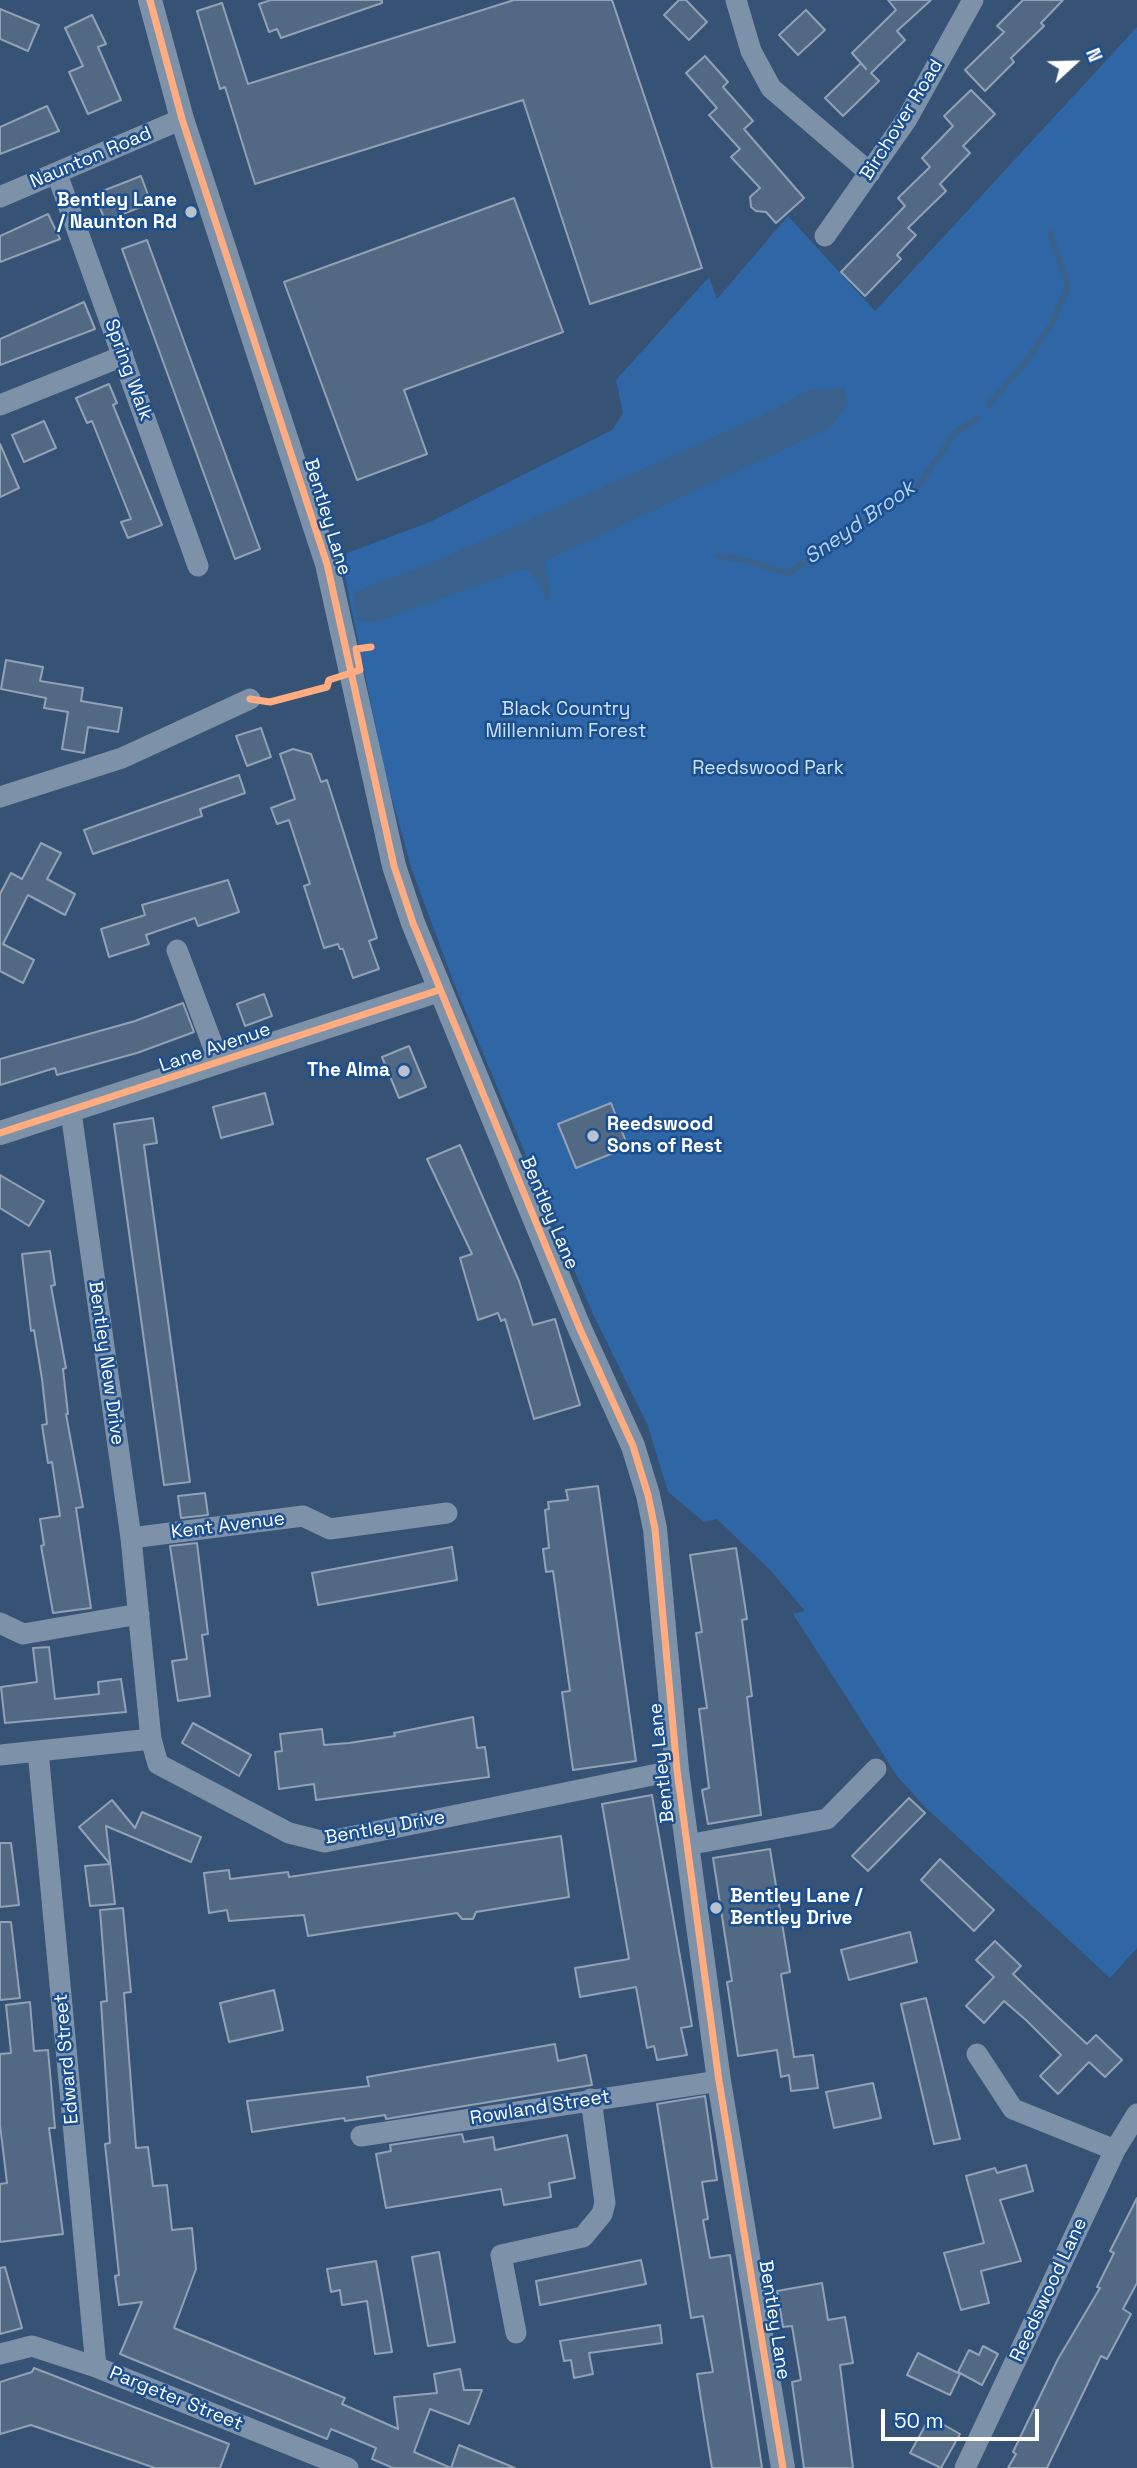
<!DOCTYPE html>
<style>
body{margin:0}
#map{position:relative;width:1137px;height:2468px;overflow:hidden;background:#365274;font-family:"Space Grotesk",sans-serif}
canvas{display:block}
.north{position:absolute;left:1039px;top:28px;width:70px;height:70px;-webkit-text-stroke:5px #1b4f8f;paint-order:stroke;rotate:68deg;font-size:19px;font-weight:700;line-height:28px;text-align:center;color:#fff}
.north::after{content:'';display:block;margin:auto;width:24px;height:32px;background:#fff;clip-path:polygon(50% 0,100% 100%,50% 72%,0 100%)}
.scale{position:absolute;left:881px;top:2409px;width:158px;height:32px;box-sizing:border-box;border:4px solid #fff;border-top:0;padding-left:9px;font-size:21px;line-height:24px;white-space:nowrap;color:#fff;-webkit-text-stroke:5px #1b4f8f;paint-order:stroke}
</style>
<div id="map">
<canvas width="1137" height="2468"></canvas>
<div class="north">N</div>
<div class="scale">50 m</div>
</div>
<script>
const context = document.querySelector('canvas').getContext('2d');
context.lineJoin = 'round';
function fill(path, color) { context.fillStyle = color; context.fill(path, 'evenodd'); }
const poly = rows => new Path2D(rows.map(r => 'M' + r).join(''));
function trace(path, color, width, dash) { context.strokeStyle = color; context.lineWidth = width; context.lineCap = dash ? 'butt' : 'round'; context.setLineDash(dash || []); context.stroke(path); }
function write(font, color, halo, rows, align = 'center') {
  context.font = font + ' "Space Grotesk",sans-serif'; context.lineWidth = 5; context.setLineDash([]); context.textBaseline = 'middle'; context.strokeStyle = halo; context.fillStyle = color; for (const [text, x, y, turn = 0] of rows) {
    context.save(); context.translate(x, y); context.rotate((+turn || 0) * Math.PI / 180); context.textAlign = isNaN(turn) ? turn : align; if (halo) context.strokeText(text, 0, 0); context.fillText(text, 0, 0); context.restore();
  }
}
fill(poly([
 [1137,27,1137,1948,1110,1978,924,1806,897,1776,793,1614,805,1611,771,1571,717,1519,704,1522,668,1492,648,1426,593,1314,555,1225,455,986,412,870,385,773,344,572,347,553,430,522,612,430,623,413,616,380,709,277,717,299,788,216,875,311]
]), '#2f66a5');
fill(poly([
 [845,388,848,403,830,428,545,561,551,598,546,600,540,585,526,568,376,622,358,621,354,592,439,560,594,491,774,410,808,390]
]), '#3b618d');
trace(poly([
 [988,405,1026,362,1052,323,1068,287,1050,233],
 [718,556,745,560,788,573,918,486,955,433,977,418]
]), '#3b618d', 6);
const building = poly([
 [271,0,382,0,382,3,281,38,277,29,269,32,259,4,271,0],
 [514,0,612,0,702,268,590,304,523,100,255,184,225,87,220,89,197,11,222,3,248,84,514,0],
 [679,0,686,0,707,22,689,40,664,15,679,0],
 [888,0,931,0,897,31,905,40,871,73,879,81,843,116,825,98,861,63,866,69,852,53,896,10,888,0],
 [1023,0,1063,0,1041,23,1044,26,1011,58,1014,62,985,91,965,70,1004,32,997,26,1023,0],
 [0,9,39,25,28,51,0,39,0,9],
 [806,10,825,30,798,55,779,35,806,10],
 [92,15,106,44,98,47,121,100,88,114,69,72,83,66,65,28,92,15],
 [705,56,728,82,723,87,753,121,744,129,804,198,776,223,766,212,756,211,751,207,750,197,760,188,731,157,740,149,709,115,717,108,686,73,705,56],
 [971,90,995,114,963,146,970,153,940,184,946,191,908,228,916,235,897,255,901,259,865,296,841,272,905,206,898,198,930,167,922,158,953,126,944,116,971,90],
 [47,106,59,131,0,154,0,127,47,106],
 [141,176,151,203,105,221,95,194,141,176],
 [514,198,563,332,404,390,427,454,357,480,284,282,514,198],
 [48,214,60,239,0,262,0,236,48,214],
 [147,240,260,549,235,559,122,249,147,240],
 [84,302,95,329,0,365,0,339,84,302],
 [109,384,117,403,113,405,162,525,128,538,121,522,131,519,92,421,87,423,76,398,109,384],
 [44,421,56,448,24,462,12,435,44,421],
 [0,444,19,488,0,497,0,444],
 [6,660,43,667,40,681,83,688,81,701,122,708,118,732,88,727,84,753,62,749,68,712,44,708,46,698,1,689,6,660],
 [261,728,271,757,247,766,236,736,261,728],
 [293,749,311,754,321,782,327,780,377,938,369,941,379,969,353,978,343,949,340,949,338,944,324,948,304,886,310,884,289,820,277,824,271,808,295,799,280,754,293,749],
 [239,775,245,793,200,809,202,816,93,854,84,830,239,775],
 [41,843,61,853,47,879,75,894,65,915,28,895,3,944,34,960,23,983,0,971,0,894,11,873,22,879,41,843],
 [228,880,239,912,198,926,195,918,146,935,149,944,109,957,101,929,145,915,142,905,228,880],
 [264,994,272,1016,245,1026,237,1004,264,994],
 [183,1003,194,1032,137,1053,57,1075,55,1068,0,1085,0,1059,135,1021,183,1003],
 [409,1046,426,1087,399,1098,382,1057,409,1046],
 [265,1093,273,1124,221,1138,213,1107,265,1093],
 [611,1103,628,1147,576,1168,558,1124,611,1103],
 [153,1118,157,1143,144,1145,190,1482,164,1485,114,1124,153,1118],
 [460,1145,519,1281,533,1325,555,1319,580,1405,534,1419,505,1319,501,1321,498,1313,478,1320,460,1258,472,1254,427,1159,460,1145],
 [0,1175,44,1201,29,1226,0,1208,0,1175],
 [50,1251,55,1285,51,1286,66,1368,63,1369,68,1414,66,1414,83,1507,76,1508,91,1608,53,1613,41,1546,44,1545,40,1519,60,1516,52,1462,48,1463,42,1425,47,1424,42,1379,34,1330,31,1331,22,1254,50,1251],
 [598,1486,636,1761,573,1770,562,1692,570,1691,553,1571,546,1572,543,1549,549,1548,545,1510,549,1509,548,1502,568,1500,566,1490,598,1486],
 [205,1493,208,1515,181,1518,178,1496,205,1493],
 [197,1543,208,1634,202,1635,210,1696,178,1701,172,1661,187,1659,170,1546,197,1543],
 [452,1547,457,1580,318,1605,312,1573,452,1547],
 [736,1548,747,1619,742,1620,752,1696,747,1697,761,1815,708,1824,702,1790,709,1788,699,1709,707,1708,696,1633,702,1632,690,1555,736,1548],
 [49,1647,55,1699,99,1694,98,1682,121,1679,126,1712,5,1723,1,1687,37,1682,33,1648,49,1647],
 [473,1717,477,1748,485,1747,489,1777,316,1800,314,1784,279,1789,275,1752,282,1751,280,1734,322,1729,324,1745,349,1743,395,1736,394,1733,473,1717],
 [193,1723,251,1755,239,1776,182,1743,193,1723],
 [652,1795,692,2026,681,2028,687,2055,657,2060,654,2046,647,2048,636,1987,580,1997,575,1968,629,1959,602,1804,652,1795],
 [909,1798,925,1813,868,1871,852,1856,909,1798],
 [112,1800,135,1828,142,1812,201,1837,191,1862,106,1826,115,1904,90,1906,85,1866,110,1864,79,1827,112,1800],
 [561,1836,569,1897,476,1912,473,1919,462,1919,457,1913,308,1936,304,1915,229,1921,227,1910,209,1913,204,1873,229,1870,230,1879,288,1872,289,1877,561,1836],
 [0,1843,11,1843,19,1905,0,1907,0,1843],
 [770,1849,790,1972,781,1974,794,2057,813,2055,818,2088,791,2091,789,2075,781,2077,777,2050,738,2056,727,1982,732,1981,713,1858,770,1849],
 [940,1859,994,1910,974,1931,921,1880,940,1859],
 [123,1908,131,1992,124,1993,136,2148,148,2147,153,2186,167,2185,172,2230,192,2228,196,2269,174,2328,345,2398,342,2404,398,2429,394,2397,437,2393,434,2374,460,2369,464,2390,482,2390,469,2424,430,2409,414,2452,451,2468,459,2445,515,2468,393,2468,372,2459,376,2448,331,2429,327,2439,120,2354,142,2302,119,2305,115,2276,119,2275,105,2144,110,2143,101,2002,107,2001,100,1910,123,1908],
 [0,1922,11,1922,20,1998,0,2000,0,1922],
 [910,1932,917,1962,849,1980,841,1950,910,1932],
 [995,1941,1021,1966,1013,1974,1058,2017,1087,2044,1096,2035,1122,2060,1105,2077,1089,2062,1058,2094,1040,2076,1061,2055,1027,2021,1004,2001,984,2023,966,2006,994,1977,976,1960,995,1941],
 [274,1990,283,2030,229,2042,220,2003,274,1990],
 [926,1998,960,2139,934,2144,901,2004,926,1998],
 [30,2002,34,2051,48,2050,55,2128,49,2128,63,2234,0,2242,0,2184,7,2183,0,2125,0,2054,11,2053,6,2005,30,2002],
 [555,2044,558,2061,586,2055,592,2085,386,2119,385,2115,345,2121,344,2118,252,2132,247,2101,369,2086,367,2077,555,2044],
 [873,2083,881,2118,834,2128,826,2092,873,2083],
 [705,2096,717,2180,702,2182,708,2219,703,2220,710,2258,730,2255,762,2468,712,2468,704,2419,697,2374,713,2372,703,2316,691,2318,657,2104,705,2096],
 [462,2134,464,2142,493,2137,495,2150,567,2135,575,2178,549,2183,551,2197,504,2205,501,2189,386,2208,376,2154,391,2151,390,2145,462,2134],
 [1026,2165,1033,2191,1000,2200,1021,2261,981,2271,989,2303,961,2310,944,2253,984,2243,966,2176,995,2168,997,2173,1026,2165],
 [1137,2198,1137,2283,1123,2309,1131,2314,1107,2359,1101,2356,1047,2468,1008,2468,1016,2454,1013,2452,1058,2359,1100,2288,1097,2287,1114,2253,1110,2251,1137,2198],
 [439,2252,455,2342,428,2346,412,2257,439,2252],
 [641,2260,646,2284,540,2305,536,2281,641,2260],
 [376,2261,392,2352,375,2354,367,2301,342,2305,340,2290,331,2292,327,2269,376,2261],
 [5,2267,22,2328,0,2334,0,2268,5,2267],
 [822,2283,828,2320,845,2317,853,2363,840,2365,853,2468,804,2468,792,2382,801,2380,792,2326,783,2327,777,2291,822,2283],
 [660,2325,662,2343,589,2353,593,2374,574,2378,571,2360,564,2361,560,2341,660,2325],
 [983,2346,998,2354,982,2385,958,2372,969,2350,979,2355,983,2346],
 [918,2353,960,2374,950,2395,907,2375,918,2353],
 [34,2368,229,2444,220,2468,155,2468,31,2425,0,2434,0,2382,32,2372,34,2368],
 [930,2417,960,2434,941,2468,910,2453,930,2417]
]);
fill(building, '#526984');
trace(building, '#92a2b6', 2);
trace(poly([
 [736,0,751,51,771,88,870,173],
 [57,174,198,566],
 [0,197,182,119],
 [825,236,907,119,973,0],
 [0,405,123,356],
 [0,797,122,758,250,699],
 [177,950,219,1062],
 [71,1112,131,1538,151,1739],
 [131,1538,303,1516,330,1529,447,1513],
 [0,1623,23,1634,139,1614],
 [38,1751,96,2367],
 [0,1755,151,1739,158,1764,289,1833,325,1842,677,1770],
 [687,1845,827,1819,876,1769],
 [977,2054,1013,2109,1115,2150],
 [361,2136,719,2081],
 [516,2333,501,2255,583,2237,602,2214,605,2203,591,2099],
 [0,2354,32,2346,96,2367,348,2468],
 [965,2468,1115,2150,1137,2114]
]), '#7d92a8', 21);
trace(poly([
 [150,0,182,119,327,564,394,866,413,923,579,1327,633,1446,648,1495,655,1529,677,1770,719,2081,783,2468],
 [0,1133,439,990]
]), '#7d92a8', 24);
trace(poly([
 [150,0,182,119,327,564,394,866,413,923,579,1327,633,1446,648,1495,655,1529,677,1770,719,2081,783,2468],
 [250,699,270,702,327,687,329,680,360,670,356,649,371,647],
 [0,1133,439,990]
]), '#ffac80', 7);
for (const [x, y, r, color] of [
 [191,212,7,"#b9c2ce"],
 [404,1071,7,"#b9c2ce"],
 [593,1136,7,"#b9c2ce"],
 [716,1908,7,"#b9c2ce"]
]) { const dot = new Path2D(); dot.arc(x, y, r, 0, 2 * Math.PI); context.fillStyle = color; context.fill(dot); trace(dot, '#1b4f8f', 2.5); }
write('19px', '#fff', '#1b4f8f', [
 ["Birchover Road",902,120,-58],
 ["Naunton Road",91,158,-23],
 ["Spring Walk",128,370,70],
 ["Bentley Lane",327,517,73],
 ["Lane Avenue",215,1048,-19],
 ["Bentley Lane",549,1213,67],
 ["Bentley New Drive",106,1363,82],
 ["Kent Avenue",228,1526,-7],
 ["Bentley Lane",662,1763,-96],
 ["Bentley Drive",385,1828,-10],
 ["Edward Street",67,2059,-95],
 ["Rowland Street",540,2108,-9],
 ["Reedswood Lane",1049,2290,-65],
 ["Bentley Lane",774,2320,81],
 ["Pargeter Street",176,2399,22]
]);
write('bold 19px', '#fff', '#1b4f8f', [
 ["Bentley Lane",177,201],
 ["/ Naunton Rd",177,223],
 ["The Alma",390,1071],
 ["Reedswood",607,1125,"left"],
 ["Sons of Rest",607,1147,"left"],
 ["Bentley Lane /",730,1897,"left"],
 ["Bentley Drive",730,1919,"left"]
], 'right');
write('19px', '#cfe3fa', '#1b4f8f', [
 ["Black Country",566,710],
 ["Millennium Forest",566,732],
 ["Reedswood Park",768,769]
]);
write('italic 21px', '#b5d3f5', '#1b4f8f', [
 ["Sneyd Brook",860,523,-35]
]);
</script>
